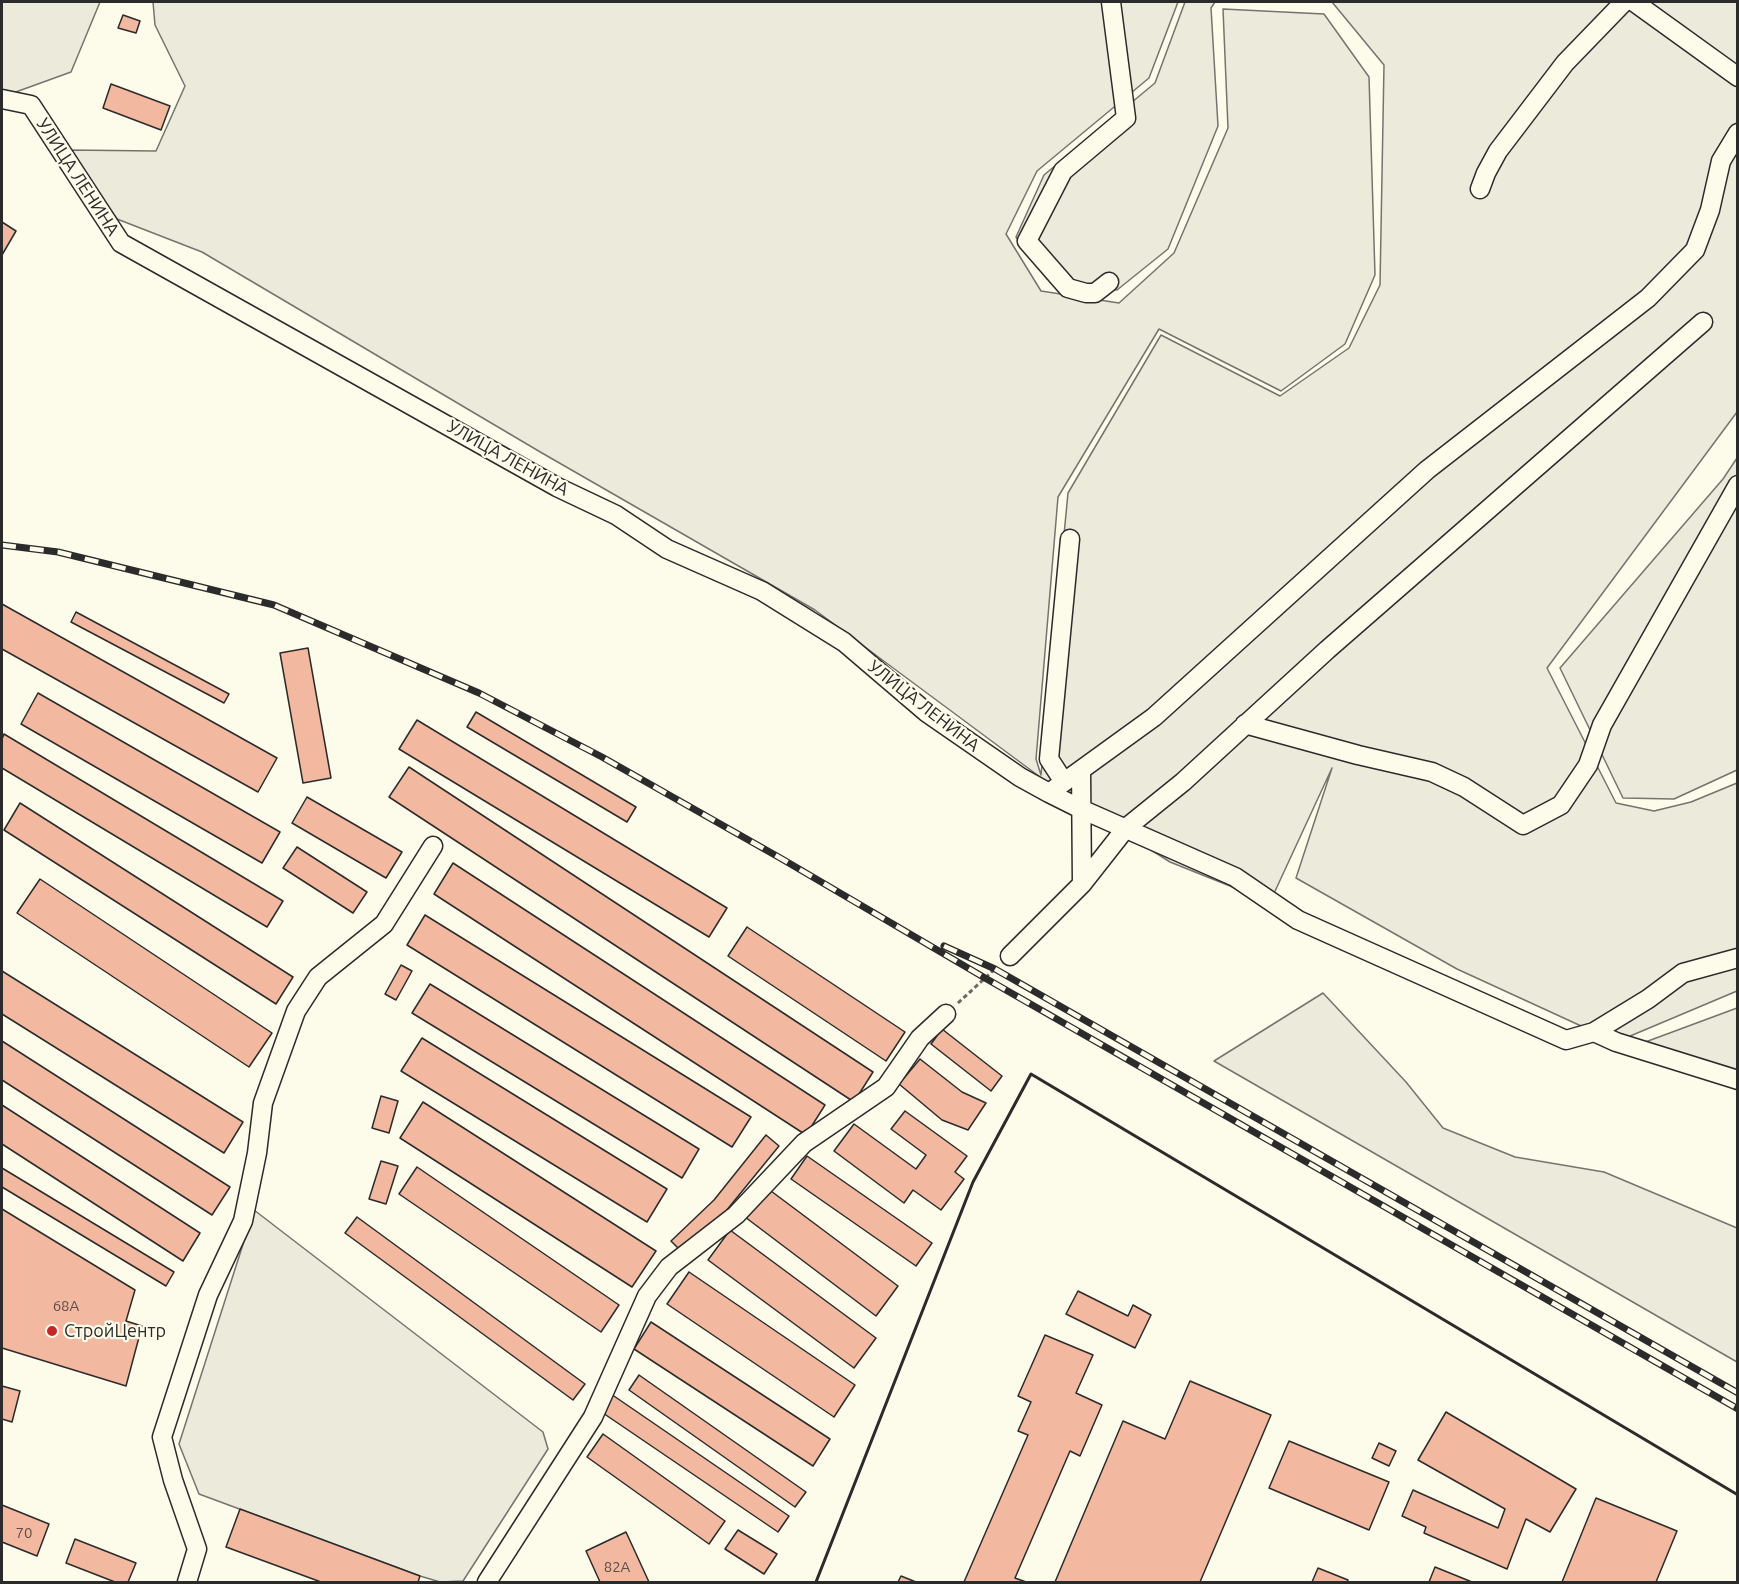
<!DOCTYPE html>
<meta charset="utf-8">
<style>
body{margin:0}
#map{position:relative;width:1739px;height:1584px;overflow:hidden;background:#fdfbea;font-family:Ubuntu,sans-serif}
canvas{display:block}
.frame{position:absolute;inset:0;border:3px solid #2b2b2b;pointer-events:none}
</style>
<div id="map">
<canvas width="1739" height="1584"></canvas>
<div class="frame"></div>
</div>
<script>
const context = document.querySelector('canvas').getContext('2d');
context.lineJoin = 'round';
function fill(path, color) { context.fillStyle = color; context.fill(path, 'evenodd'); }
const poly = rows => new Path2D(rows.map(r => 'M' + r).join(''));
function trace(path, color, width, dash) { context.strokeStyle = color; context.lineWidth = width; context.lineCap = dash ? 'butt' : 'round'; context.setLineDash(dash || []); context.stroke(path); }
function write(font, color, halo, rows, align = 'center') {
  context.font = font + ' Ubuntu,sans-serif'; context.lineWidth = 4.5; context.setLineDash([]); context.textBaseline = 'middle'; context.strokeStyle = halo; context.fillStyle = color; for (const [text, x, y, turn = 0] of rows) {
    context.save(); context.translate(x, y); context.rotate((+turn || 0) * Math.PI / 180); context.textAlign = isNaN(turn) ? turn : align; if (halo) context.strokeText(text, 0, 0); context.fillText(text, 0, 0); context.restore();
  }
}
const green = poly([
 [2,2,100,2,71,72,2,97,2,2],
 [153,2,1178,2,1149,78,1037,171,1006,234,1041,291,1119,303,1174,253,1228,128,1223,9,1324,14,1369,77,1375,275,1345,344,1281,391,1159,329,1058,497,1036,759,1041,775,1068,493,1161,335,1280,396,1349,348,1380,285,1384,65,1332,2,1737,2,1737,412,1547,668,1616,803,1654,811,1691,802,1737,783,1737,991,1616,1042,1457,969,1296,878,1332,768,1270,902,1170,862,1063,794,815,610,542,453,202,252,117,219,68,150,156,151,185,86,155,25,153,2],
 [1185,2,1215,2,1211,8,1218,126,1168,249,1117,290,1047,279,1016,237,1044,175,1155,83,1185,2],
 [1737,458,1737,770,1674,799,1623,798,1560,668,1723,479,1737,458],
 [1323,993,1406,1082,1443,1128,1515,1157,1604,1172,1737,1228,1737,1362,1214,1061,1323,993],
 [1737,1008,1737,1081,1640,1044,1737,1008],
 [254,1210,543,1432,548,1449,463,1581,440,1582,420,1576,199,1494,179,1444,254,1210]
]);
fill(green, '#ecebdb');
trace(green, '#74746e', 1.5);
const building = poly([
 [123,15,140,21,136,33,118,28,123,15],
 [111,84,170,106,161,130,103,108,111,84],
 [2,222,16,231,2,255,2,222],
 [2,604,277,758,258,792,2,649,2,604],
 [76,612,229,694,224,703,71,622,76,612],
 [308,648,331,778,303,783,280,653,308,648],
 [38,693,280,832,262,863,21,724,38,693],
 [476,712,636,807,627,822,467,727,476,712],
 [417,720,727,908,709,937,399,749,417,720],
 [4,734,283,901,267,927,2,768,2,739,4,734],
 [409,767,873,1072,854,1102,389,797,409,767],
 [307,797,402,852,386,878,292,823,307,797],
 [20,803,293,977,276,1004,4,830,20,803],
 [297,847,367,892,353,913,283,868,297,847],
 [453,863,825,1105,806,1135,434,894,453,863],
 [40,879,272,1033,249,1067,17,913,40,879],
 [425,915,751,1117,732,1147,407,945,425,915],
 [747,927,905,1032,886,1061,728,956,747,927],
 [401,965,412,971,396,1000,385,994,401,965],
 [2,971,243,1122,224,1153,2,1014,2,971],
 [430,984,699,1149,682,1178,412,1013,430,984],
 [942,1029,1002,1076,991,1091,931,1044,942,1029],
 [422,1038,667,1189,647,1222,401,1071,422,1038],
 [2,1041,230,1187,212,1215,2,1080,2,1041],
 [920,1059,962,1092,986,1103,968,1130,942,1120,899,1084,920,1059],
 [381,1096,398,1101,389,1133,372,1128,381,1096],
 [423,1102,656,1251,632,1287,400,1138,423,1102],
 [2,1105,200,1233,183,1261,2,1144,2,1105],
 [905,1111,967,1156,955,1172,964,1179,941,1210,913,1190,904,1203,834,1151,854,1124,916,1169,926,1155,891,1129,905,1111],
 [766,1135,779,1146,726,1211,683,1253,671,1241,714,1200,766,1135],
 [807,1156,932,1243,916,1266,791,1179,807,1156],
 [381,1161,398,1166,386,1204,369,1199,381,1161],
 [417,1167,619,1305,601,1332,399,1194,417,1167],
 [2,1168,174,1272,166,1286,2,1187,2,1168],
 [767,1188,898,1286,876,1316,745,1217,767,1188],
 [2,1209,135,1290,126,1321,142,1326,126,1386,2,1348,2,1209],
 [357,1217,585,1384,573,1400,345,1233,357,1217],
 [730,1230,876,1338,854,1368,708,1260,730,1230],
 [689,1272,855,1385,834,1417,667,1304,689,1272],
 [1078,1291,1128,1316,1133,1305,1151,1315,1135,1348,1066,1314,1078,1291],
 [651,1322,830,1439,813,1466,634,1349,651,1322],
 [1045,1335,1093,1355,1076,1393,1102,1405,1080,1456,1070,1451,1015,1578,1026,1582,964,1582,1028,1435,1018,1431,1031,1402,1018,1396,1045,1335],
 [639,1375,806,1492,795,1507,629,1390,639,1375],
 [1190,1381,1271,1415,1200,1582,1055,1582,1123,1421,1165,1439,1190,1381],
 [2,1386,20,1391,12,1422,2,1419,2,1386],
 [611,1394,789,1516,778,1532,600,1411,611,1394],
 [1446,1412,1576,1489,1550,1532,1526,1519,1507,1569,1424,1533,1426,1527,1402,1516,1413,1490,1498,1528,1505,1509,1418,1460,1446,1412],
 [603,1434,725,1521,709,1544,587,1457,603,1434],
 [1289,1441,1389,1482,1369,1530,1269,1488,1289,1441],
 [1379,1443,1396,1451,1389,1466,1372,1458,1379,1443],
 [1596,1498,1677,1531,1656,1582,1562,1582,1596,1498],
 [2,1505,49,1524,37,1556,2,1542,2,1505],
 [240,1509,420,1576,418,1582,321,1582,226,1547,240,1509],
 [738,1530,777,1554,764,1574,725,1549,738,1530],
 [626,1532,649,1582,600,1582,586,1551,626,1532],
 [75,1539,136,1563,128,1582,115,1582,66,1563,75,1539],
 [1435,1567,1472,1582,1429,1582,1435,1567],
 [1318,1568,1348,1580,1347,1582,1312,1582,1318,1568],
 [901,1576,916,1582,898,1582,901,1576]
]);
fill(building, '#f2b8a0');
trace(building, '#2b2b2b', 1.5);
const minor = poly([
 [1634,2,1738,77],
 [2,99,31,105,121,243,557,487,616,515,667,549,762,591,844,642,926,712,1020,777,1049,793],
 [1738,133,1721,161,1710,210,1695,250,1648,298,1427,470,1154,717,1049,793,1081,809,1235,877,1298,920,1566,1040,1594,1032,1648,999,1683,973,1738,958],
 [1480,189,1486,173,1498,151,1565,63,1624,2],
 [1109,282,1095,293,1086,293,1068,288,1027,241,1063,171,1126,118,1111,2],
 [1245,724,1358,755,1432,772,1464,787,1523,825,1561,805,1588,765,1602,725,1738,485],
 [1081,770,1082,884],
 [1064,782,1049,759,1070,539],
 [1010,956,1082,884,1126,828,1183,782,1327,650,1703,322],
 [1594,1032,1616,1042,1738,1080],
 [187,1582,197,1549,173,1480,162,1437,208,1295,243,1221,257,1153,263,1103,296,1011,318,977,384,924,433,846],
 [487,1582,593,1417,647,1296,669,1267,736,1215,804,1143,886,1087,920,1038,946,1014]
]);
trace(minor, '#2b2b2b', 21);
trace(poly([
 [958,1003,997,967]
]), '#6a6964', 3, [4.5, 3]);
trace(minor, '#fdfbea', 18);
const rail = poly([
 [2,545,58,552,274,605,479,693,602,757,782,859,985,978,1738,1409],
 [944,946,995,969,1738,1393]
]);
trace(rail, '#2b2b2b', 7);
trace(rail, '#fdfbea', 4.5, [14]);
trace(poly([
 [816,1582,973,1182,1031,1074,1738,1495]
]), '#2b2b2b', 3);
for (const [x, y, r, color] of [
 [52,1331,6,"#c62828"]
]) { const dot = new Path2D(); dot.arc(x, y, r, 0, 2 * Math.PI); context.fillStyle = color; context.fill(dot); trace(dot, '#fdfbea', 2); }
write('15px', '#5d4e48', null, [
 ["68А",66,1306],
 ["70",24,1533],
 ["82А",617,1567]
]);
write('18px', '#2b2b2b', '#fdfbea', [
 ["УЛИЦА ЛЕНИНА",78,177,57],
 ["УЛИЦА ЛЕНИНА",508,458,29],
 ["УЛИЦА ЛЕНИНА",924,706,38]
]);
write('18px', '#2b2b2b', '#fdfbea', [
 ["СтройЦентр",64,1331]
], 'left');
</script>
